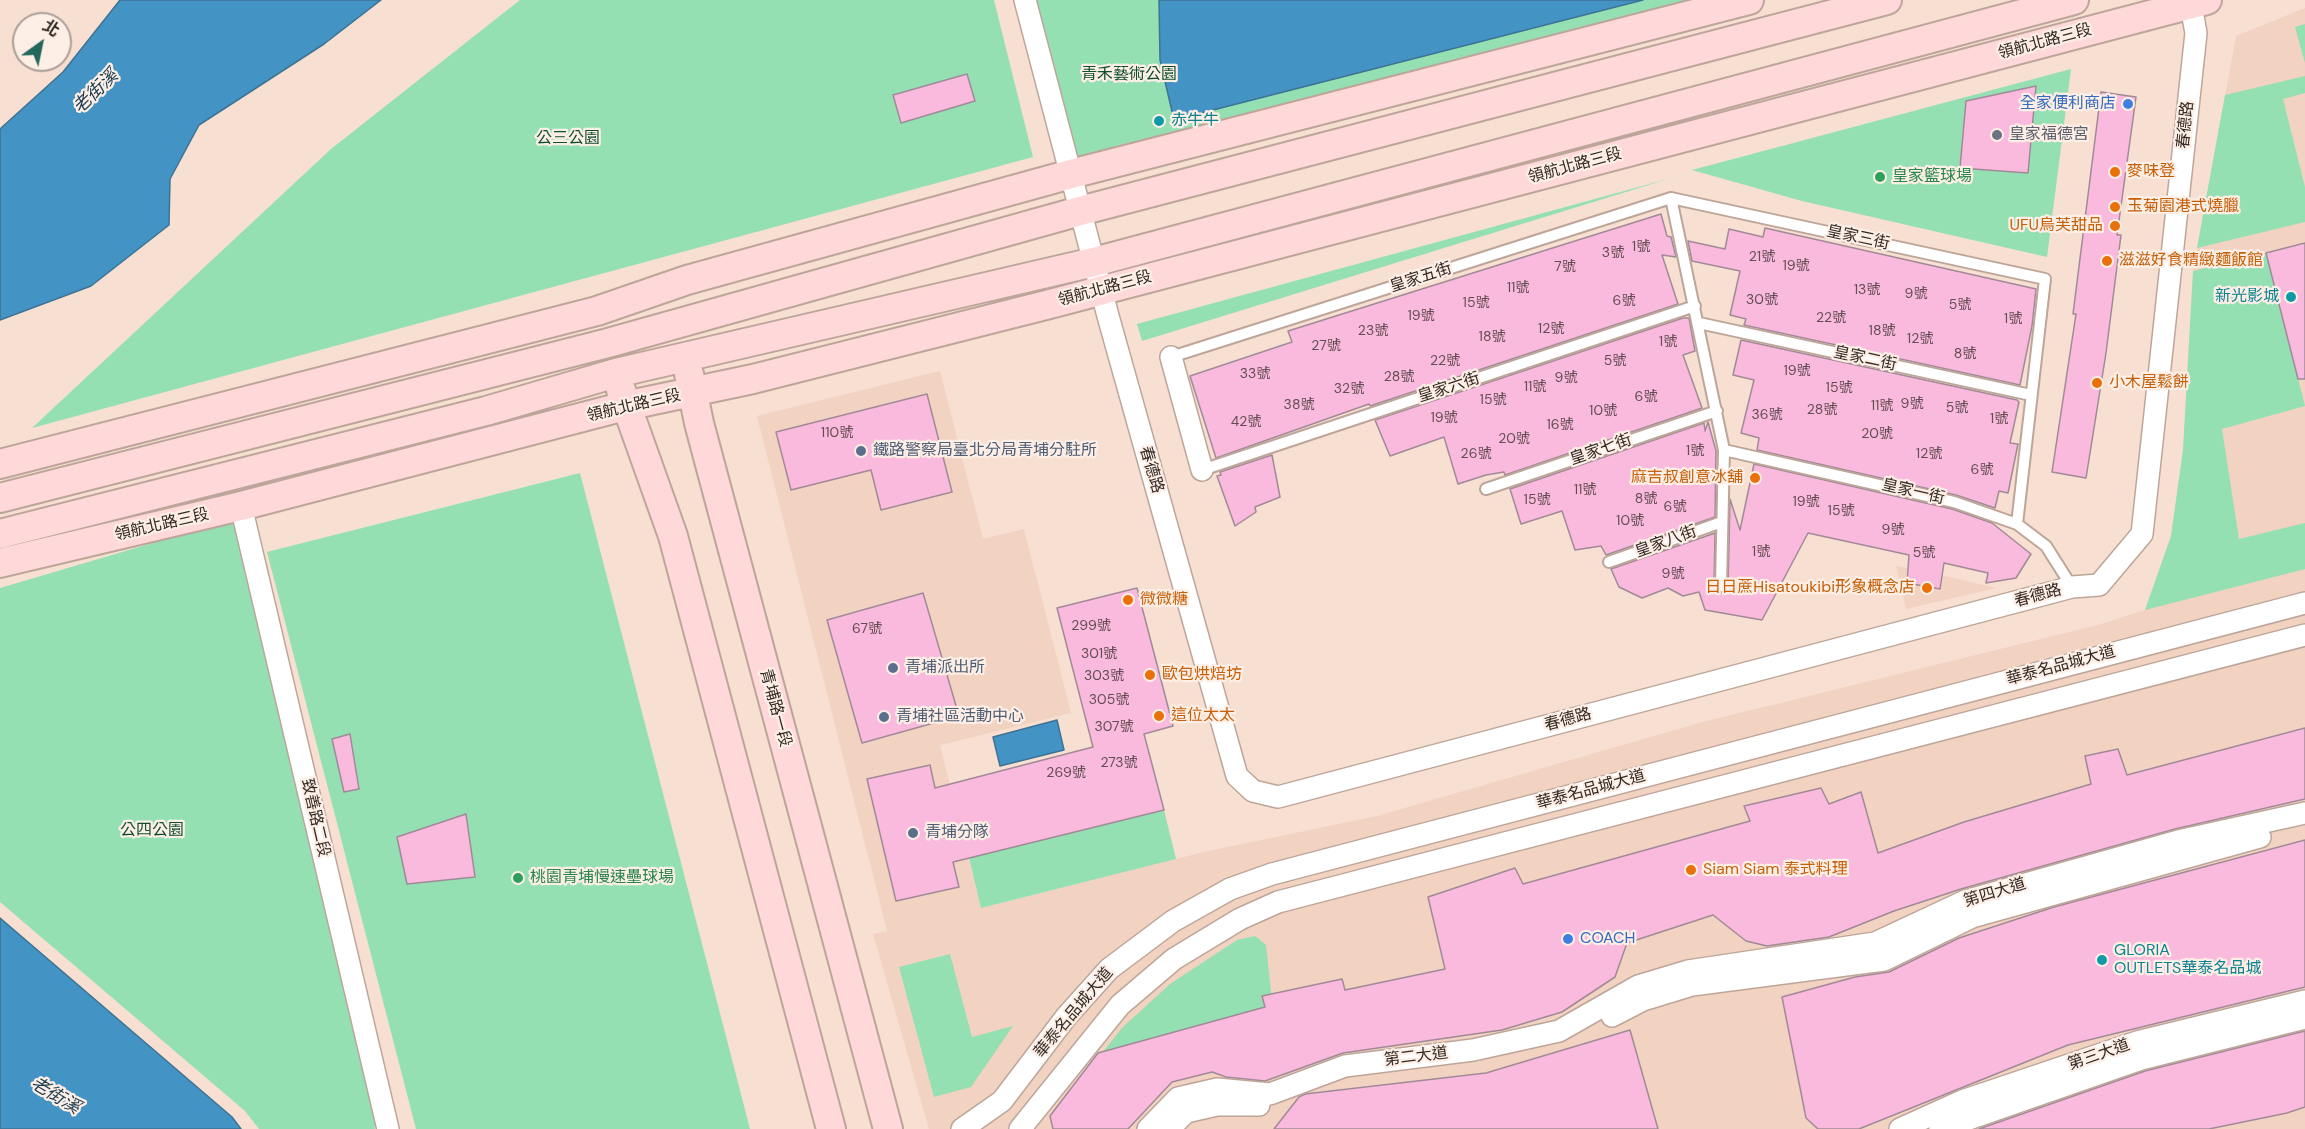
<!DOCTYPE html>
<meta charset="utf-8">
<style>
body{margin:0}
#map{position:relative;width:2305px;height:1129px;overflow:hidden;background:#f7dfd1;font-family:"DM Sans","Noto Sans TC",sans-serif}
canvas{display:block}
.north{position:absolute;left:12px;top:12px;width:60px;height:60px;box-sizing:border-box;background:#fdeee6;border:2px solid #ac9f98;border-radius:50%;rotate:33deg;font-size:16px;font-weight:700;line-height:24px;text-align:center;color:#322924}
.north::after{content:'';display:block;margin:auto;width:21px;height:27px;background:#22685b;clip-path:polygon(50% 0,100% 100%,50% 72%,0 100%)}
</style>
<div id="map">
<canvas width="2305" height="1129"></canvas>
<div class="north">北</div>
</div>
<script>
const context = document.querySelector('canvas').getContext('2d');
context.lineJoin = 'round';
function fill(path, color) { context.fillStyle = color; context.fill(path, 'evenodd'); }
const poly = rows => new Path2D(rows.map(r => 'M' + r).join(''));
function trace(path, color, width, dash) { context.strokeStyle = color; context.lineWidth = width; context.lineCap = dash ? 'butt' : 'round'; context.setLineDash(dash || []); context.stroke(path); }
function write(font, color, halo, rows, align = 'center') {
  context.font = font + ' "DM Sans","Noto Sans TC",sans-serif'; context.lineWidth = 4.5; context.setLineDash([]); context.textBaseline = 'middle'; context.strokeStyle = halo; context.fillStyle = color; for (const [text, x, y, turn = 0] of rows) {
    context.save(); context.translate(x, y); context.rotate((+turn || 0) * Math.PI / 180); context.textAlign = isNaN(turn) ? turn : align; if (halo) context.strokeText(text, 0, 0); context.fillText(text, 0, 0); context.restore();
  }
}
fill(poly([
 [2305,8,2305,1129,929,1129,873,934,887,931,757,416,940,371,983,539,1024,529,1071,713,940,745,981,908,1204,852,1377,816,1699,723,2098,625,2145,610,2171,536,2183,450,2193,271,2236,36],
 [1896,566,1954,578,1996,588,1906,609]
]), '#f2d2c1');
fill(poly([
 [520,0,994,0,1033,157,32,428,331,149],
 [1030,0,1709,0,1074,165],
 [2305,24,2305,63,2295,27],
 [2071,69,2047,257,1802,201,1692,170],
 [2305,76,2305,93,2283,99,2305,187,2305,222,2197,248,2225,95],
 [1668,179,1142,341,1137,324],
 [2266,253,2305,406,2222,429,2239,539,2305,523,2305,569,2145,610,2171,536,2183,450,2193,271],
 [580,473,750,1129,416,1129,267,552],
 [234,519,374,1109,375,1129,259,1129,245,1111,0,902,0,588],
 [1164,810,1176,859,981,908,969,858],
 [1255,936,1266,945,1273,1010,1102,1053,1122,1028,1170,984,1237,940],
 [950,954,972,1037,1013,1026,971,1087,934,1097,899,967]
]), '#94e0b3');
const water = poly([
 [120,0,381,0,324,44,199,125,170,179,169,225,91,286,0,320,0,129,63,72,120,0],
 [1159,0,1643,0,1174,120,1160,60,1159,0],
 [1057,720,1064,750,1000,766,993,737,1057,720],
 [0,918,232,1117,241,1129,0,1129,0,918]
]);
fill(water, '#4393c4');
trace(water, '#3e7394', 1.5);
const building = poly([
 [967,74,975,101,901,123,893,95,967,74],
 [2036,86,2028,173,1960,168,1966,101,2036,86],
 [2101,92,2136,97,2117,235,2121,235,2106,353,2086,478,2052,472,2076,314,2073,314,2101,92],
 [1661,214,1667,236,1671,237,1676,257,1662,255,1678,304,1370,406,1369,404,1216,458,1190,376,1292,342,1288,331,1661,214],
 [1765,228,2036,289,2032,326,2020,385,1744,325,1746,319,1730,315,1740,271,1692,261,1688,241,1725,249,1729,229,1763,237,1765,228],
 [2305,243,2305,379,2298,379,2266,253,2305,243],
 [1683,318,1689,318,1695,351,1683,355,1702,408,1505,475,1504,472,1486,475,1458,484,1444,437,1390,456,1375,420,1683,318],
 [1741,340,2017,400,2019,402,2010,443,2018,444,2008,493,1999,491,1995,508,1956,495,1757,450,1759,438,1741,433,1754,380,1733,375,1741,340],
 [927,394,952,492,881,510,871,470,791,490,776,432,927,394],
 [1708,422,1716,451,1715,517,1606,555,1601,546,1575,550,1562,511,1521,524,1510,489,1704,423,1705,431,1708,422],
 [1272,455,1280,497,1255,507,1256,512,1235,526,1217,476,1221,475,1220,472,1272,455],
 [1754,464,1952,509,1992,523,2031,554,2016,578,1986,583,1988,573,1944,563,1940,589,1907,583,1909,555,1808,533,1762,620,1705,610,1699,592,1683,596,1668,588,1642,598,1619,587,1611,569,1715,533,1714,586,1718,593,1725,592,1728,586,1730,499,1740,530,1754,464],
 [1137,588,1173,726,1144,734,1164,810,953,862,959,887,896,901,867,779,930,765,935,788,1093,747,1057,608,1137,588],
 [923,593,959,716,862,743,827,620,923,593],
 [2305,728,2305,799,2175,829,1961,889,1894,911,1829,937,1767,946,1746,941,1713,915,1627,943,1615,977,1562,1012,1502,1030,1343,1053,1265,1081,1226,1077,1212,1072,1172,1082,1128,1129,1053,1129,1050,1116,1098,1053,1265,1007,1262,996,1342,979,1345,990,1445,969,1428,897,1515,868,1523,884,1750,821,1744,806,1821,788,1829,804,1861,792,1878,853,1964,822,2091,784,2085,756,2118,749,2127,775,2305,728],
 [350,734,359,789,344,792,332,739,350,734],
 [466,814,475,877,407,884,397,837,466,814],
 [2305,840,2305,987,2068,1045,1859,1129,1818,1129,1806,1118,1782,997,1855,977,1889,972,1959,938,2054,907,2305,840],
 [1630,1030,1658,1129,1274,1129,1299,1097,1305,1094,1486,1073,1630,1030],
 [2305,1031,2305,1107,2287,1113,2209,1129,1979,1129,2145,1071,2305,1031]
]);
fill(building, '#f9badd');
trace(building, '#a18a97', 1.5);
const lane = poly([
 [1671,198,2045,279,2017,524],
 [1671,198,1724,450,1721,586],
 [1699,323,2031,395],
 [1171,357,1671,198],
 [1724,450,1954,502,2017,524,2046,546,2072,587],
 [1202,470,1695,306],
 [1486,489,1717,411],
 [1609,562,1722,522]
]);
const street = poly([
 [1025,0,1108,316,1237,776,1253,791,1278,797,2072,587,2099,585,2142,534,2196,33,2190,0],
 [1171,357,1202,470],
 [241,506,388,1129],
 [1612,1016,1643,1000,1692,985,1884,960,1972,917,2260,837],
 [962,1129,1002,1101,1066,1017,1109,969,1173,921,1230,889,1272,874,2305,603],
 [1020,1129,1120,1005,1174,959,1240,919,1278,902,2305,635],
 [1148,1129,1178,1098,1217,1089,1270,1094,1345,1066,1473,1050,1559,1031,1638,986,1688,971,1875,943,1965,901,2178,841,2305,813],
 [1169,1129,1186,1112,1217,1105,1259,1105],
 [1900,1129,1962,1101,2137,1042,2305,1001],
 [1940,1129,2141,1059,2305,1018]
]);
const secondary = poly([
 [689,374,699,423,888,1129],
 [621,390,673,536,831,1129],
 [0,464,597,311,687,280,1071,174,1749,0],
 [0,498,608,343,1080,211,1887,0],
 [0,534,486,411,616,373,1094,262,2074,0],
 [0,563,241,506,625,406,753,379,1050,304,2207,0]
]);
trace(lane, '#bda699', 14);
trace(street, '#bda699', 24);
trace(secondary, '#bda699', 32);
trace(lane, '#fff', 10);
trace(street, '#fff', 21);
trace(secondary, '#ffd8da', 28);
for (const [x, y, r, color] of [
 [2128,104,6,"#3f7fe0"],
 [1159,121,6,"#0f9aa8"],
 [1997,135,6,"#6b7280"],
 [2115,172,6,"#e8710a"],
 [1880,177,6,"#2e9e5b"],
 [2115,207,6,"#e8710a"],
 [2115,226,6,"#e8710a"],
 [2107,261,6,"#e8710a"],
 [2291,297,6,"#0f9aa8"],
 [2097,383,6,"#e8710a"],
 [861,451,6,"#5c6f8a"],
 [1755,478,6,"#e8710a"],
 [1927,588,6,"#e8710a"],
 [1128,600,6,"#e8710a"],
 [893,668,6,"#5c6f8a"],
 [1150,675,6,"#e8710a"],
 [1159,716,6,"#e8710a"],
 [884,717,6,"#5c6f8a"],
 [913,833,6,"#5c6f8a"],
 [1691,870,6,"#e8710a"],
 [518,878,6,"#2e9e5b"],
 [1568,939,6,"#3f7fe0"],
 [2102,960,6,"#0f9aa8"]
]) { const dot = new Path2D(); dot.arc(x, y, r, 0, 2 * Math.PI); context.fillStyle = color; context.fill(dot); trace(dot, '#fdeee6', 2); }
write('14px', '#644d52', null, [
 ["1號",1641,247],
 ["3號",1613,253],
 ["21號",1762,257],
 ["19號",1796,266],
 ["7號",1565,267],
 ["11號",1518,288],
 ["13號",1867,290],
 ["9號",1916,294],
 ["30號",1762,300],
 ["6號",1624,301],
 ["15號",1476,303],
 ["5號",1960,305],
 ["19號",1421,316],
 ["22號",1831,318],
 ["1號",2013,319],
 ["12號",1551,329],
 ["23號",1373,331],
 ["18號",1882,331],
 ["18號",1492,337],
 ["12號",1920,339],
 ["1號",1668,342],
 ["27號",1326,346],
 ["8號",1965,354],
 ["22號",1445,361],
 ["5號",1615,361],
 ["19號",1797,371],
 ["33號",1255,374],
 ["28號",1399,377],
 ["9號",1566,378],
 ["11號",1535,387],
 ["15號",1839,388],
 ["32號",1349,389],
 ["6號",1646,397],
 ["15號",1493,400],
 ["9號",1912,404],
 ["38號",1299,405],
 ["11號",1882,406],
 ["5號",1957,408],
 ["28號",1822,410],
 ["10號",1603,411],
 ["36號",1767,415],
 ["19號",1444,418],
 ["1號",1999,419],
 ["42號",1246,422],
 ["16號",1560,425],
 ["110號",837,433],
 ["20號",1877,434],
 ["20號",1514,439],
 ["1號",1695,451],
 ["26號",1476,454],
 ["12號",1929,454],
 ["6號",1982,470],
 ["11號",1585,490],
 ["8號",1646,499],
 ["15號",1537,500],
 ["19號",1806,502],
 ["6號",1675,507],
 ["15號",1841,511],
 ["10號",1630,521],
 ["9號",1893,530],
 ["1號",1761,552],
 ["5號",1924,553],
 ["9號",1673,574],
 ["299號",1091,626],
 ["67號",867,629],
 ["301號",1099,654],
 ["303號",1104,676],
 ["305號",1109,700],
 ["307號",1114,727],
 ["273號",1119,763],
 ["269號",1066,773]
]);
write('16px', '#322924', '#fdeee6', [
 ["領航北路三段",2045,42,-15],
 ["春德路",2186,125,-84],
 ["領航北路三段",1575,166,-15],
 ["皇家三街",1858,238,12],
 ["皇家五街",1421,278,-18],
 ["領航北路三段",1105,289,-15],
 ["皇家二街",1865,359,12],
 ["皇家六街",1449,388,-18],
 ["領航北路三段",634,406,-13],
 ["皇家七街",1601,450,-19],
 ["春德路",1151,470,74],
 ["皇家一街",1913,492,13],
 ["領航北路三段",162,525,-13],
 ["皇家八街",1666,542,-20],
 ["春德路",2038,596,-15],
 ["華泰名品城大道",2061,666,-15],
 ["青埔路一段",775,708,75],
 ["春德路",1568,720,-15],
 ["華泰名品城大道",1591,790,-15],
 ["致善路二段",315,818,77],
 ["第四大道",1995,893,-17],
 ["華泰名品城大道",1074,1013,-50],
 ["第三大道",2099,1055,-19],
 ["第二大道",1416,1057,-7]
]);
write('16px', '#0e4f31', '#fdeee6', [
 ["青禾藝術公園",1129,75],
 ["公三公園",568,139],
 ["公四公園",152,831]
]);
write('16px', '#366cbe', '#fdeee6', [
 ["全家便利商店",2116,104],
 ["COACH",1580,939,"left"]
], 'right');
write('16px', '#0d838f', '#fdeee6', [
 ["赤牛牛",1171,121],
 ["新光影城",2279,297,"right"],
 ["GLORIA",2114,951],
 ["OUTLETS華泰名品城",2114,969]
], 'left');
write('16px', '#5b616d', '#fdeee6', [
 ["皇家福德宮",2009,135]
], 'left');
write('16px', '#c56008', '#fdeee6', [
 ["麥味登",2127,172],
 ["玉菊園港式燒臘",2127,207],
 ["UFU烏芙甜品",2103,226,"right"],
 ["滋滋好食精緻麵飯館",2119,261],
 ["小木屋鬆餅",2109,383],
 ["麻吉叔創意冰舖",1743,478,"right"],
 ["日日蔗Hisatoukibi形象概念店",1915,588,"right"],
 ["微微糖",1140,600],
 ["歐包烘焙坊",1162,675],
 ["這位太太",1171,716],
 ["Siam Siam 泰式料理",1703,870]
], 'left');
write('16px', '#27864d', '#fdeee6', [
 ["皇家籃球場",1892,177],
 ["桃園青埔慢速壘球場",530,878]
], 'left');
write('16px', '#4e5e75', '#fdeee6', [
 ["鐵路警察局臺北分局青埔分駐所",873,451],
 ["青埔派出所",905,668],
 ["青埔社區活動中心",896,717],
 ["青埔分隊",925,833]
], 'left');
write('italic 18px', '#183a4f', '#fdeee6', [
 ["老街溪",96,92,-44],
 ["老街溪",55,1096,31]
]);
</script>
